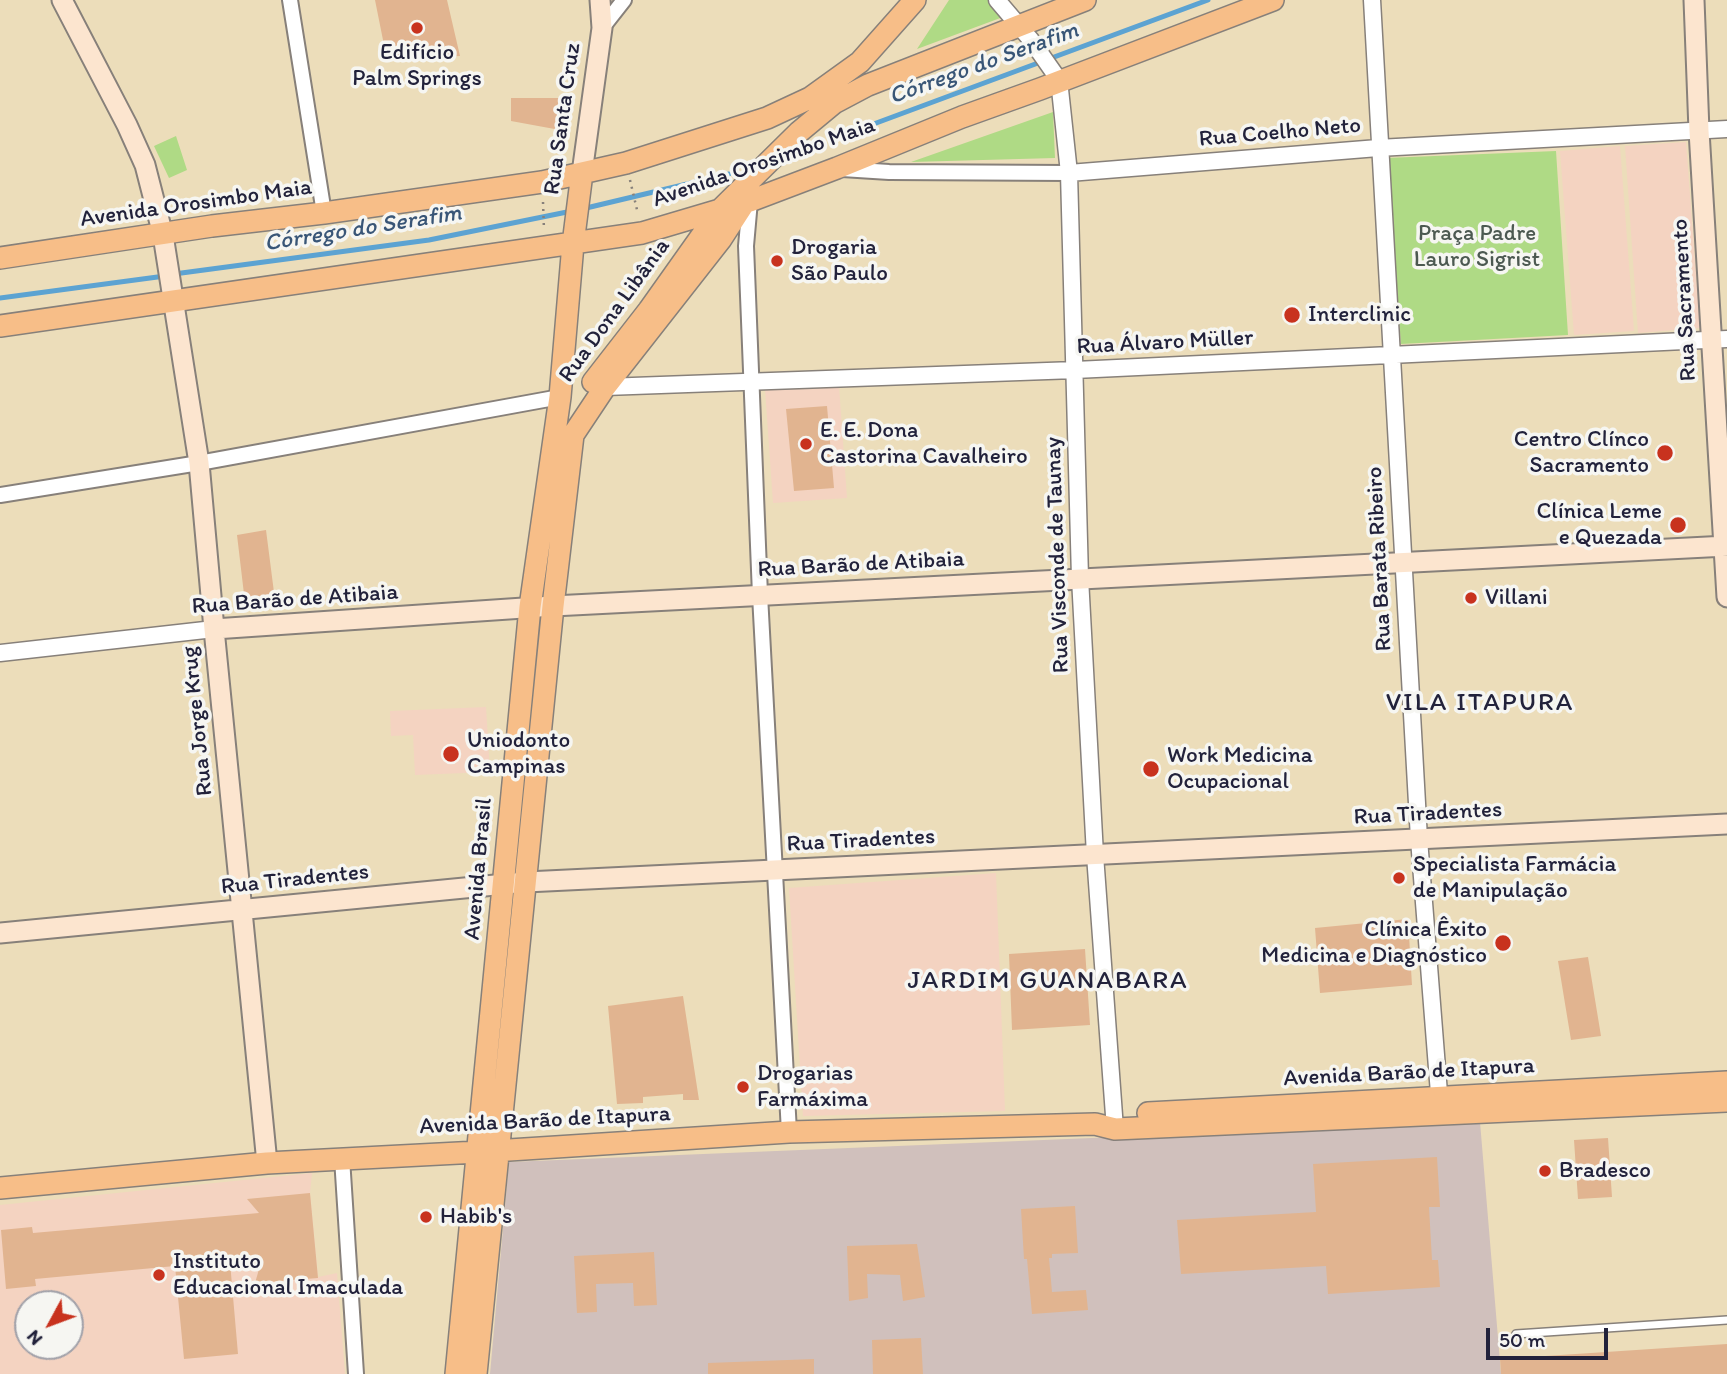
<!DOCTYPE html>
<meta charset="utf-8">
<style>
body{margin:0}
#map{position:relative;width:1727px;height:1374px;overflow:hidden;background:#ecddba;font-family:Itim,sans-serif}
canvas{display:block}
.north{position:absolute;left:14px;top:1290px;width:70px;height:70px;box-sizing:border-box;background:#f6f6f2;border:2px solid #a1a1a9;border-radius:50%;rotate:229deg;font-size:19px;font-weight:700;line-height:28px;text-align:center;color:#22223b}
.north::after{content:'';display:block;margin:auto;width:24px;height:32px;background:#c8321e;clip-path:polygon(50% 0,100% 100%,50% 72%,0 100%)}
.scale{position:absolute;left:1486px;top:1328px;width:122px;height:32px;box-sizing:border-box;border:4px solid #22223b;border-top:0;padding-left:9px;font-size:21px;line-height:24px;white-space:nowrap;color:#22223b;-webkit-text-stroke:5px #f6f6f2;paint-order:stroke}
</style>
<div id="map">
<canvas width="1727" height="1374"></canvas>
<div class="north">N</div>
<div class="scale">50 m</div>
</div>
<script>
const context = document.querySelector('canvas').getContext('2d');
context.lineJoin = 'round';
function fill(path, color) { context.fillStyle = color; context.fill(path, 'evenodd'); }
const poly = rows => new Path2D(rows.map(r => 'M' + r).join(''));
function trace(path, color, width, dash) { context.strokeStyle = color; context.lineWidth = width; context.lineCap = dash ? 'butt' : 'round'; context.setLineDash(dash || []); context.stroke(path); }
function write(font, color, halo, rows, align = 'center') {
  context.font = font + ' Itim,sans-serif'; context.lineWidth = 7; context.setLineDash([]); context.textBaseline = 'middle'; context.strokeStyle = halo; context.fillStyle = color; for (const [text, x, y, turn = 0] of rows) {
    context.save(); context.translate(x, y); context.rotate((+turn || 0) * Math.PI / 180); context.textAlign = isNaN(turn) ? turn : align; if (halo) context.strokeText(text, 0, 0); context.fillText(text, 0, 0); context.restore();
  }
}
fill(poly([
 [1686,142,1700,328,1638,333,1625,146],
 [1620,146,1634,331,1574,335,1560,151],
 [839,386,847,498,773,503,765,389],
 [486,707,490,772,415,775,413,735,391,736,390,711],
 [996,873,1005,1111,803,1116,789,888],
 [312,1173,310,1193,318,1277,337,1273,345,1374,0,1374,0,1205],
 [28,1304,70,1304,70,1346,28,1346]
]), '#f4d3c1');
fill(poly([
 [1480,1122,1501,1374,490,1374,509,1162]
]), '#d0c0bc');
fill(poly([
 [949,0,988,0,1003,17,917,49],
 [1053,112,1055,158,911,162],
 [176,136,187,170,169,178,154,146],
 [1556,151,1568,335,1401,344,1386,158]
]), '#afda85');
trace(poly([
 [852,132,1208,0],
 [582,209,729,174],
 [174,274,429,240,572,211],
 [0,298,165,276]
]), '#5ca3d2', 5);
fill(poly([
 [375,0,447,0,460,56,387,60],
 [511,98,564,98,560,130,511,121],
 [827,406,834,488,794,491,786,409],
 [266,530,276,608,246,611,237,535],
 [1408,919,1412,985,1320,993,1315,928],
 [1085,949,1090,1025,1012,1030,1009,954],
 [1588,957,1601,1036,1571,1040,1558,961],
 [683,996,699,1100,683,1100,683,1094,643,1097,643,1103,617,1104,608,1006],
 [1608,1138,1612,1197,1578,1199,1574,1140],
 [1437,1157,1440,1207,1429,1207,1432,1260,1438,1260,1440,1287,1328,1294,1326,1266,1181,1274,1177,1220,1316,1212,1313,1164],
 [310,1193,318,1278,255,1283,262,1259,230,1262,238,1354,184,1359,175,1266,35,1279,36,1286,6,1289,1,1230,32,1227,33,1233,259,1213,247,1199],
 [1075,1206,1078,1253,1052,1254,1052,1258,1049,1258,1052,1292,1086,1290,1088,1310,1032,1314,1027,1259,1024,1259,1021,1209],
 [917,1244,925,1297,903,1301,900,1275,867,1274,868,1298,849,1301,847,1246],
 [654,1252,657,1305,634,1306,633,1283,596,1284,597,1312,577,1313,574,1256],
 [921,1338,923,1374,873,1374,872,1340],
 [1727,1344,1727,1374,1501,1374,1500,1359],
 [814,1359,814,1374,708,1374,708,1363]
]), '#e1b490');
const service = poly([
 [1516,1334,1727,1320]
]);
const minor = poly([
 [290,0,324,213],
 [602,28,624,0],
 [842,169,889,172,1069,173],
 [750,201,746,246,760,595,789,1132],
 [0,495,199,463,560,397],
 [342,1158,356,1374]
]);
const tertiary = poly([
 [997,0,1031,40,1059,80,1069,173,1080,578,1095,855,1115,1129],
 [1372,0,1419,839,1440,1106],
 [1069,173,1378,148,1727,129],
 [605,387,1075,370,1727,339],
 [0,653,214,629]
]);
const secondary = poly([
 [62,0,127,125,145,165,163,235,199,463,214,629,267,1163],
 [1694,0,1699,131,1727,597],
 [582,173,602,28,600,0],
 [214,629,553,606,1727,546],
 [0,933,526,882,1727,824]
]);
const primary = poly([
 [0,258,212,226,324,213,542,182,626,163,767,118,810,98,860,62,915,0],
 [0,326,642,233,750,201,837,168,962,117,1040,89,1273,0],
 [593,382,649,310,720,210,799,132,834,103,868,85,1085,0],
 [1148,1113,1727,1082],
 [0,1188,267,1163,478,1152,789,1132,1095,1124,1115,1129,1727,1101],
 [456,1374,530,607,560,397,573,244,582,173],
 [476,1374,553,606,573,435,605,387,721,239,745,202]
]);
trace(service, '#87807a', 10);
trace(minor, '#87807a', 18);
trace(tertiary, '#87807a', 19);
trace(secondary, '#87807a', 23);
trace(primary, '#87807a', 24);
trace(poly([
 [630,180,638,214],
 [543,202,544,230]
]), '#87807a', 2.5, [2, 5]);
trace(service, '#fff', 7);
trace(minor, '#fff', 14);
trace(tertiary, '#fff', 16);
trace(secondary, '#fce5cf', 19);
trace(primary, '#f7be88', 21);
for (const [x, y, r, color] of [
 [417,28,7,"#c8321e"],
 [777,261,7,"#c8321e"],
 [1292,315,9,"#c8321e"],
 [806,444,7,"#c8321e"],
 [1665,453,9,"#c8321e"],
 [1678,525,9,"#c8321e"],
 [1471,598,7,"#c8321e"],
 [451,754,9,"#c8321e"],
 [1151,769,9,"#c8321e"],
 [1399,878,7,"#c8321e"],
 [1503,943,9,"#c8321e"],
 [743,1087,7,"#c8321e"],
 [1545,1171,7,"#c8321e"],
 [426,1217,7,"#c8321e"],
 [159,1275,7,"#c8321e"]
]) { const dot = new Path2D(); dot.arc(x, y, r, 0, 2 * Math.PI); context.fillStyle = color; context.fill(dot); trace(dot, '#f6f6f2', 2.5); }
write('23px', '#22223b', '#f6f6f2', [
 ["Edifício",417,53,"center"],
 ["Palm Springs",417,79,"center"],
 ["Drogaria",791,248],
 ["São Paulo",791,274],
 ["Interclinic",1308,315],
 ["E. E. Dona",820,431],
 ["Castorina Cavalheiro",820,457],
 ["Centro Clínco",1649,440,"right"],
 ["Sacramento",1649,466,"right"],
 ["Clínica Leme",1662,512,"right"],
 ["e Quezada",1662,538,"right"],
 ["Villani",1485,598],
 ["Uniodonto",467,741],
 ["Campinas",467,767],
 ["Work Medicina",1167,756],
 ["Ocupacional",1167,782],
 ["Specialista Farmácia",1413,865],
 ["de Manipulação",1413,891],
 ["Clínica Êxito",1487,930,"right"],
 ["Medicina e Diagnóstico",1487,956,"right"],
 ["Drogarias",757,1074],
 ["Farmáxima",757,1100],
 ["Bradesco",1559,1171],
 ["Habib's",440,1217],
 ["Instituto",173,1262],
 ["Educacional Imaculada",173,1288]
], 'left');
write('23px', '#22223b', '#f6f6f2', [
 ["Rua Santa Cruz",563,119,-82],
 ["Rua Coelho Neto",1280,133,-5],
 ["Avenida Orosimbo Maia",764,163,-19],
 ["Avenida Orosimbo Maia",196,204,-8],
 ["Rua Sacramento",1685,300,-93],
 ["Rua Dona Libânia",615,311,-54],
 ["Rua Álvaro Müller",1165,343,-3],
 ["Rua Visconde de Taunay",1058,555,-92],
 ["Rua Barata Ribeiro",1380,559,-93],
 ["Rua Barão de Atibaia",861,565,-3],
 ["Rua Barão de Atibaia",295,600,-4],
 ["Rua Jorge Krug",198,721,-96],
 ["Rua Tiradentes",1428,814,-3],
 ["Rua Tiradentes",861,841,-3],
 ["Avenida Brasil",479,869,-85],
 ["Rua Tiradentes",295,880,-6],
 ["Avenida Barão de Itapura",1409,1073,-3],
 ["Avenida Barão de Itapura",545,1121,-3]
]);
write('23px', '#4c5951', '#f6f6f2', [
 ["Praça Padre",1477,234],
 ["Lauro Sigrist",1477,260]
]);
write('italic 24px', '#395677', '#f6f6f2', [
 ["Córrego do Serafim",984,64,-20],
 ["Córrego do Serafim",363,229,-9]
]);
context.letterSpacing = '2px';
write('26px', '#22223b', '#f6f6f2', [
 ["VILA ITAPURA",1480,703],
 ["JARDIM GUANABARA",1048,981]
]);
context.letterSpacing = '0px';
</script>
